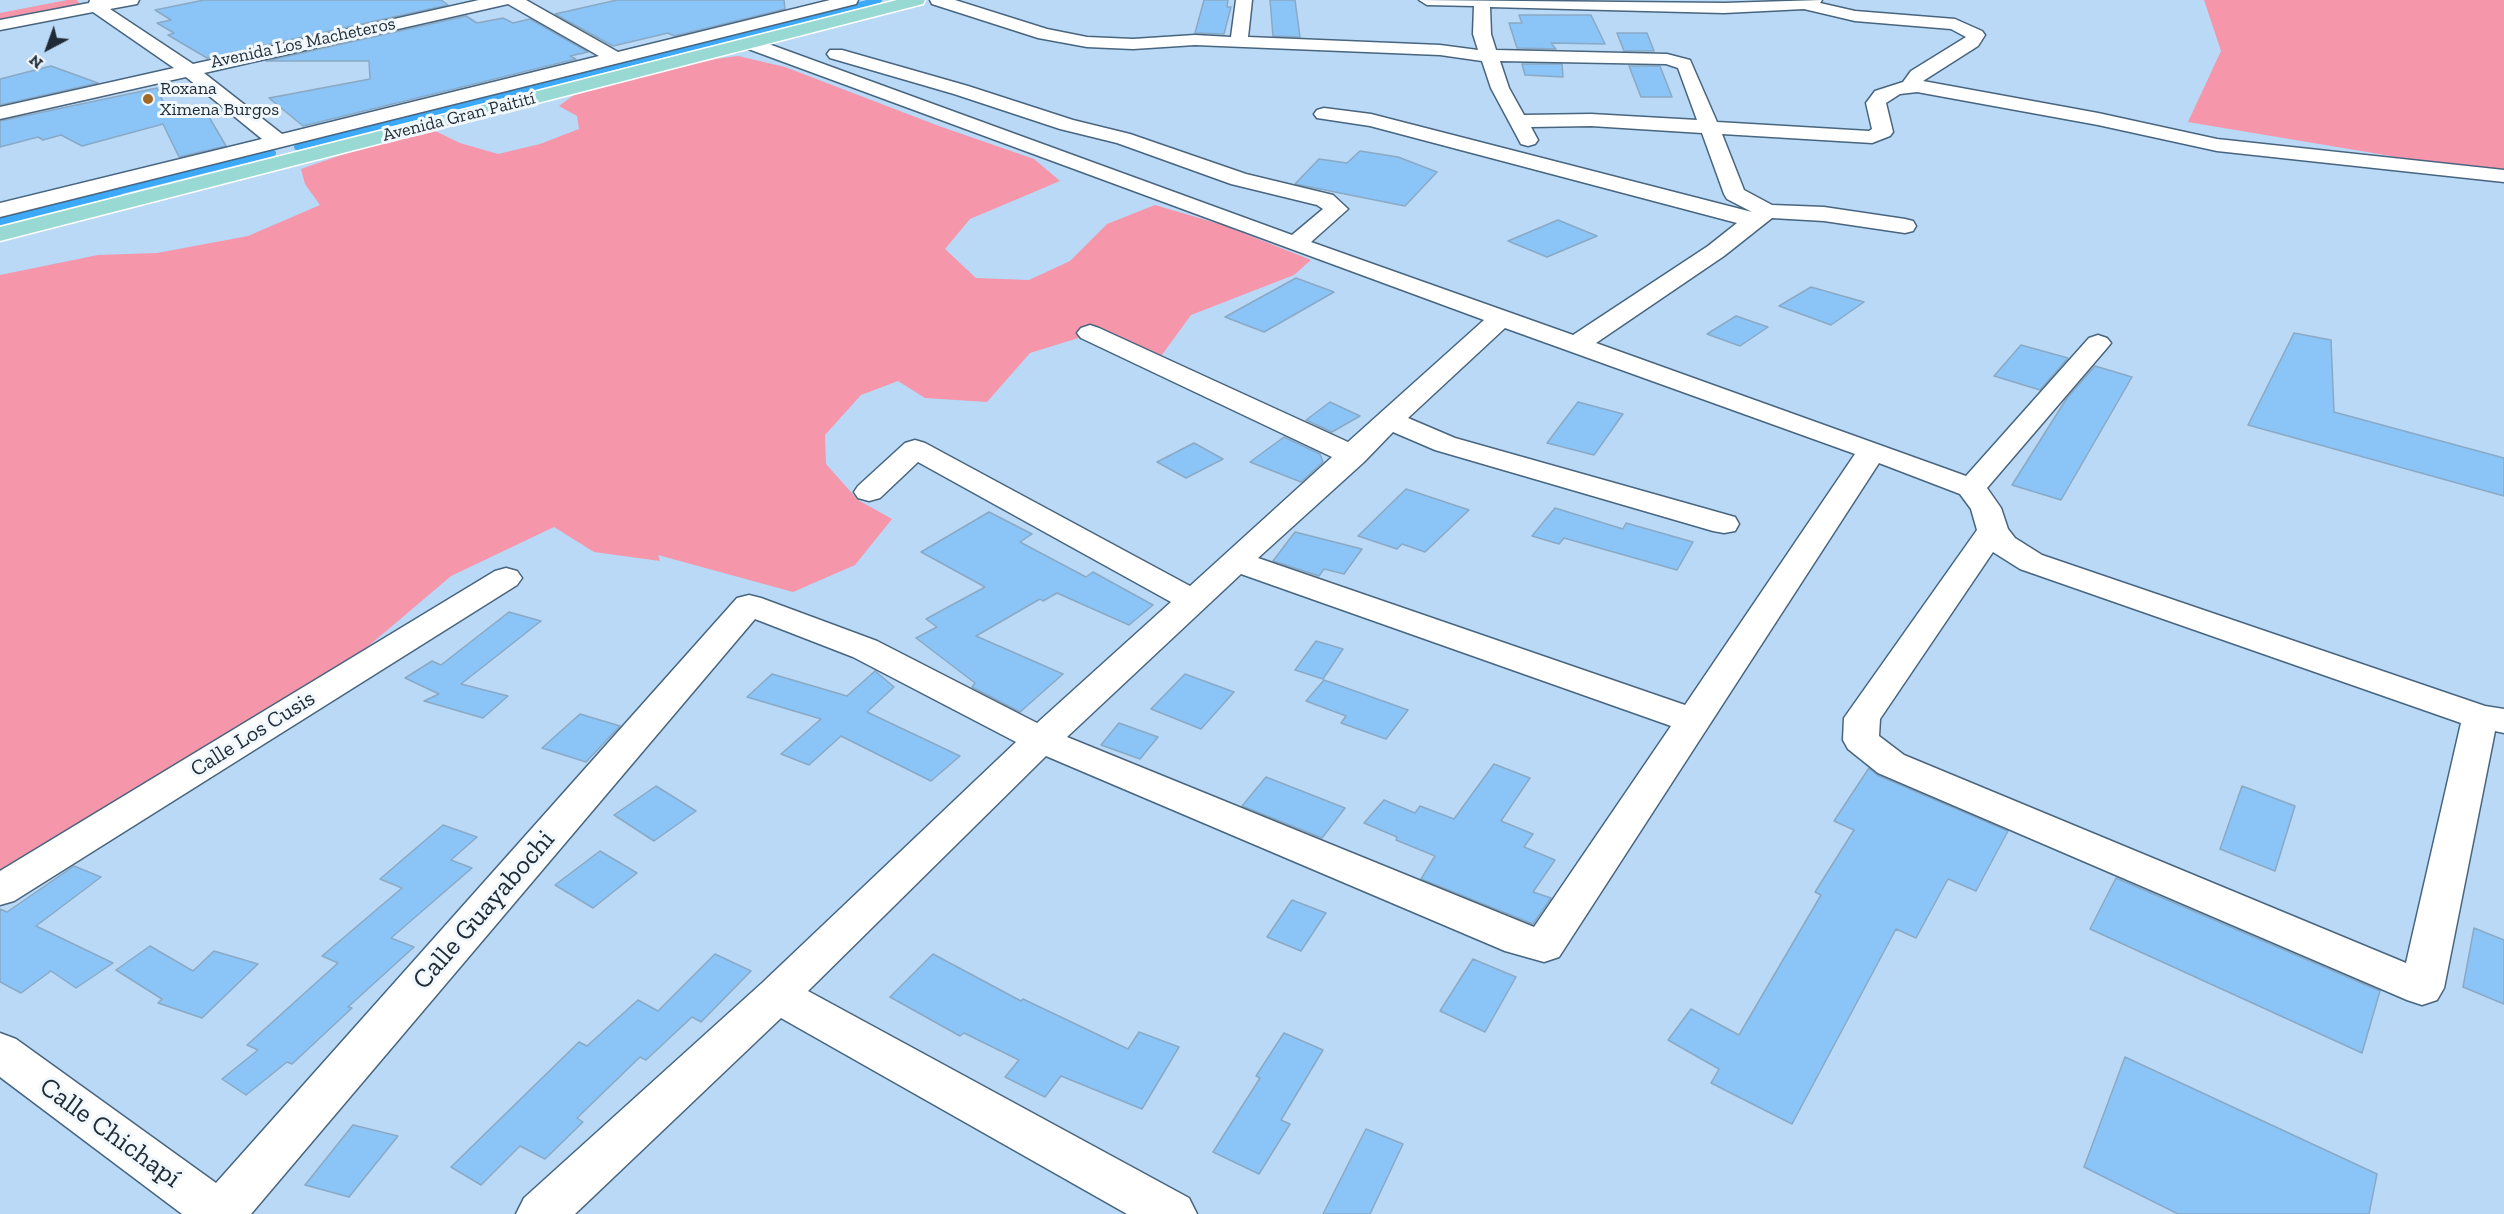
<!DOCTYPE html>
<meta charset="utf-8">
<style>
body{margin:0}
#map{position:relative;width:2504px;height:1214px;overflow:hidden;background:#b9d9f6;font-family:"Zilla Slab",serif}
canvas{display:block}
.north{position:absolute;left:18px;top:18px;width:60px;height:60px;-webkit-text-stroke:4px #f0f7fd;paint-order:stroke;rotate:221deg;font-size:16px;font-weight:700;line-height:24px;text-align:center;color:#1f2b36}
.north::after{content:'';display:block;margin:auto;width:21px;height:27px;background:#1f2b36;clip-path:polygon(50% 0,100% 100%,50% 72%,0 100%)}
</style>
<div id="map">
<canvas width="2504" height="1214"></canvas>
<div class="north">N</div>
</div>
<script>
const context = document.querySelector('canvas').getContext('2d');
context.lineJoin = 'round';
function fill(path, color) { context.fillStyle = color; context.fill(path, 'evenodd'); }
const poly = rows => new Path2D(rows.map(r => 'M' + r).join(''));
function trace(path, color, width, dash) { context.strokeStyle = color; context.lineWidth = width; context.lineCap = dash ? 'butt' : 'round'; context.setLineDash(dash || []); context.stroke(path); }
function write(font, color, halo, rows, align = 'center') {
  context.font = font + ' "Zilla Slab",serif'; context.lineWidth = 6; context.setLineDash([]); context.textBaseline = 'middle'; context.strokeStyle = halo; context.fillStyle = color; for (const [text, x, y, turn = 0] of rows) {
    context.save(); context.translate(x, y); context.rotate((+turn || 0) * Math.PI / 180); context.textAlign = isNaN(turn) ? turn : align; if (halo) context.strokeText(text, 0, 0); context.fillText(text, 0, 0); context.restore();
  }
}
fill(poly([
 [67,0,77,0,81,6,0,23,0,13],
 [2204,0,2504,0,2504,175,2188,122,2221,51],
 [738,56,785,67,939,126,1034,159,1060,181,970,219,945,249,976,278,1029,280,1070,261,1107,224,1155,205,1223,225,1311,260,1294,275,1191,315,1159,359,1085,336,1030,353,987,402,925,398,898,381,861,395,825,435,826,464,858,500,892,519,855,565,793,592,658,555,660,561,594,552,554,527,451,576,338,672,0,872,0,275,98,255,157,253,248,236,320,205,305,184,301,169,350,152,433,130,460,143,498,154,540,144,579,129,577,116,559,106,574,95,708,60]
]), '#f596ab');
trace(poly([
 [297,147,879,0],
 [113,193,273,153]
]), '#3ca9fb', 6);
trace(poly([
 [0,221,119,191]
]), '#3ca9fb', 8);
const building = poly([
 [204,0,441,0,448,5,207,58,168,35,174,33,157,23,171,20,155,10,204,0],
 [617,0,784,0,785,9,674,36,668,33,613,46,555,14,617,0],
 [1204,0,1228,0,1227,7,1231,7,1224,34,1195,33,1204,0],
 [1270,0,1295,0,1300,37,1273,36,1270,0],
 [1519,15,1591,15,1605,44,1551,43,1556,49,1517,48,1509,23,1522,23,1519,15],
 [466,16,477,23,503,18,513,23,530,19,588,52,570,56,576,59,303,126,269,98,370,79,369,61,266,61,466,16],
 [1617,33,1647,33,1654,51,1624,51,1617,33],
 [1522,64,1562,64,1563,77,1525,75,1522,64],
 [51,66,98,83,0,105,0,79,51,66],
 [1629,66,1660,66,1672,97,1641,97,1629,66],
 [157,88,170,117,205,110,226,146,179,157,163,124,82,146,61,135,43,140,38,137,0,147,0,121,157,88],
 [1360,151,1398,157,1437,172,1405,206,1295,184,1319,159,1347,163,1360,151],
 [1558,220,1597,236,1547,257,1508,241,1558,220],
 [1296,278,1334,292,1264,332,1225,317,1296,278],
 [1811,287,1864,302,1831,325,1779,306,1811,287],
 [1736,316,1768,327,1740,346,1707,334,1736,316],
 [2294,333,2331,340,2334,412,2504,458,2504,496,2248,425,2294,333],
 [2021,345,2068,358,2040,390,1994,376,2021,345],
 [2095,366,2132,377,2061,500,2012,485,2067,398,2095,366],
 [1330,402,1360,416,1332,432,1306,420,1330,402],
 [1578,402,1623,414,1594,455,1547,443,1578,402],
 [1284,437,1320,454,1323,462,1301,482,1250,462,1284,437],
 [1194,443,1223,459,1186,478,1157,462,1194,443],
 [1406,489,1469,510,1425,552,1402,544,1397,549,1358,536,1406,489],
 [1555,508,1623,529,1626,523,1693,542,1677,570,1564,538,1559,544,1532,536,1555,508],
 [989,512,1032,534,1020,542,1086,577,1093,572,1153,605,1129,625,1057,593,1043,601,1040,599,976,636,1063,674,1020,712,972,687,975,683,916,638,937,627,926,619,985,587,921,552,989,512],
 [1295,532,1362,549,1344,574,1324,569,1319,576,1273,561,1295,532],
 [509,612,541,621,461,684,508,696,483,718,424,701,439,694,405,678,432,661,441,665,509,612],
 [1316,641,1343,649,1323,679,1295,670,1316,641],
 [875,671,894,687,867,712,960,756,931,781,841,736,809,765,781,754,821,719,747,697,772,674,847,696,875,671],
 [1185,674,1234,692,1201,729,1151,709,1185,674],
 [1324,680,1408,710,1386,739,1341,723,1346,716,1306,701,1324,680],
 [580,714,620,726,586,762,542,748,580,714],
 [1119,723,1158,737,1140,759,1101,745,1119,723],
 [1494,764,1530,778,1501,821,1533,834,1524,847,1555,860,1533,892,1551,898,1533,924,1421,879,1435,856,1396,840,1397,837,1364,823,1384,800,1415,813,1420,806,1454,819,1494,764],
 [1869,768,1877,775,2008,831,1976,891,1948,879,1916,938,1896,929,1792,1124,1711,1083,1719,1069,1668,1040,1691,1009,1739,1035,1821,895,1815,892,1854,830,1834,821,1869,768],
 [1266,777,1345,808,1322,838,1242,806,1266,777],
 [656,786,696,811,654,841,614,815,656,786],
 [2242,786,2295,806,2275,871,2220,849,2242,786],
 [443,825,477,837,451,860,472,868,391,938,414,947,348,1007,352,1008,292,1064,287,1062,246,1095,222,1079,258,1050,247,1045,338,963,322,956,402,888,380,879,443,825],
 [600,851,637,873,593,908,555,885,600,851],
 [74,866,101,877,36,926,113,963,76,988,51,971,21,993,0,982,0,909,7,912,74,866],
 [2116,878,2380,991,2362,1053,2090,929,2116,878],
 [1292,900,1326,913,1301,951,1267,937,1292,900],
 [2474,928,2504,940,2504,1004,2463,987,2474,928],
 [150,946,193,971,214,951,258,964,202,1018,158,1003,162,999,116,970,150,946],
 [715,954,751,971,701,1022,692,1017,646,1060,640,1057,577,1118,583,1122,545,1159,520,1146,481,1185,451,1167,579,1042,587,1046,638,1000,658,1011,715,954],
 [933,954,1021,1001,1023,999,1128,1049,1139,1032,1179,1047,1142,1109,1061,1076,1045,1097,1005,1077,1019,1060,964,1033,960,1036,890,997,933,954],
 [1473,959,1516,977,1485,1032,1440,1011,1473,959],
 [1284,1033,1323,1050,1281,1120,1290,1124,1259,1174,1213,1152,1260,1078,1256,1076,1284,1033],
 [2125,1057,2377,1174,2369,1214,2178,1214,2084,1167,2125,1057],
 [353,1125,398,1136,349,1197,305,1185,353,1125],
 [1366,1129,1403,1144,1370,1214,1323,1214,1366,1129]
]);
fill(building, '#8bc4f6');
trace(building, '#8aa9c5', 1.5);
const minor = poly([
 [90,0,139,0,137,4,110,9,193,64,479,0,526,0,618,52,830,0,858,0,856,4,0,217,0,203,262,139,186,77,0,119,0,107,174,68,93,12,0,30,0,20,89,3,90,0],
 [508,4,599,56,282,134,204,73,508,4],
 [930,0,955,0,1047,29,1087,37,1133,39,1195,35,1231,37,1236,0,1252,0,1248,37,1440,45,1478,50,1473,34,1474,6,1427,5,1419,0,1724,3,1822,0,1820,3,1855,11,1955,19,1982,31,1985,35,1978,46,1923,81,2098,113,2217,139,2504,170,2504,182,2217,151,2098,125,1917,92,1900,94,1886,103,1893,132,1890,136,1872,143,1722,134,1744,190,1772,205,1824,207,1905,219,1913,221,1916,226,1913,231,1905,233,1824,221,1772,218,1724,256,1596,343,1966,476,2089,338,2098,335,2107,338,2111,343,2107,348,1987,488,2001,508,2008,529,2015,538,2042,555,2485,706,2504,709,2504,733,2495,731,2444,988,2437,1000,2422,1005,2407,1000,1878,773,1848,749,1843,740,1844,718,1977,530,1971,509,1960,494,1879,463,1559,957,1544,962,1505,951,1046,756,808,991,1189,1198,1197,1214,1127,1214,781,1018,575,1214,516,1214,524,1198,762,983,1016,742,853,657,755,619,251,1214,182,1214,0,1077,0,1033,16,1039,216,1183,737,598,749,595,761,598,877,641,1037,723,1171,602,918,462,880,498,869,501,858,498,854,492,858,486,905,443,915,440,925,443,1190,586,1332,457,1081,338,1077,333,1081,328,1090,325,1099,328,1348,442,1484,320,743,47,740,43,743,39,755,39,1292,235,1323,209,1317,205,1231,184,1117,143,1060,129,954,94,830,58,827,54,830,50,842,50,968,86,1073,120,1130,134,1246,174,1333,195,1348,209,1311,242,1573,335,1708,246,1737,223,1370,126,1317,118,1314,114,1317,110,1324,108,1371,114,1752,212,1727,199,1724,194,1702,133,1591,126,1531,127,1538,140,1535,144,1528,146,1521,144,1491,88,1482,61,1440,55,1195,45,1133,49,1087,47,1038,38,932,4,930,0],
 [1490,7,1724,13,1804,9,1855,21,1951,29,1966,37,1911,71,1903,82,1875,91,1866,103,1872,129,1869,131,1717,122,1690,60,1667,54,1496,50,1491,34,1490,7],
 [1500,61,1666,64,1678,68,1697,120,1591,114,1524,115,1509,88,1500,61],
 [1505,328,1855,454,1685,705,1258,558,1364,462,1393,432,1435,450,1713,531,1724,533,1735,531,1739,524,1735,517,1455,438,1408,418,1505,328],
 [1993,552,2020,569,2461,723,2406,963,1904,755,1879,736,1880,719,1993,552],
 [1241,574,1671,726,1534,927,1067,737,1241,574],
 [506,568,517,571,522,578,517,585,14,901,0,905,0,871,495,571,506,568]
]);
const major = poly([
 [897,0,925,0,923,4,0,241,0,227,897,0]
]);
trace(minor, '#48657f', 3);
trace(major, '#fff', 3);
fill(minor, '#fff');
fill(major, '#98dad3');
for (const [x, y, r, color] of [
 [148,99,6,"#a16826"]
]) { const dot = new Path2D(); dot.arc(x, y, r, 0, 2 * Math.PI); context.fillStyle = color; context.fill(dot); trace(dot, '#f0f7fd', 2); }
write('18px', '#1f2b36', '#f0f7fd', [
 ["Avenida Los Macheteros",303,43,-12],
 ["Avenida Gran Paitití",459,117,-14]
]);
write('18px', '#1f2b36', '#f0f7fd', [
 ["Roxana",160,89],
 ["Ximena Burgos",160,110]
], 'left');
write('22px', '#1f2b36', '#f0f7fd', [
 ["Calle Los Cusis",253,734,-32]
]);
write('27px', '#1f2b36', '#f0f7fd', [
 ["Calle Guayabochi",484,910,-49],
 ["Calle Chichapí",110,1133,36]
]);
</script>
